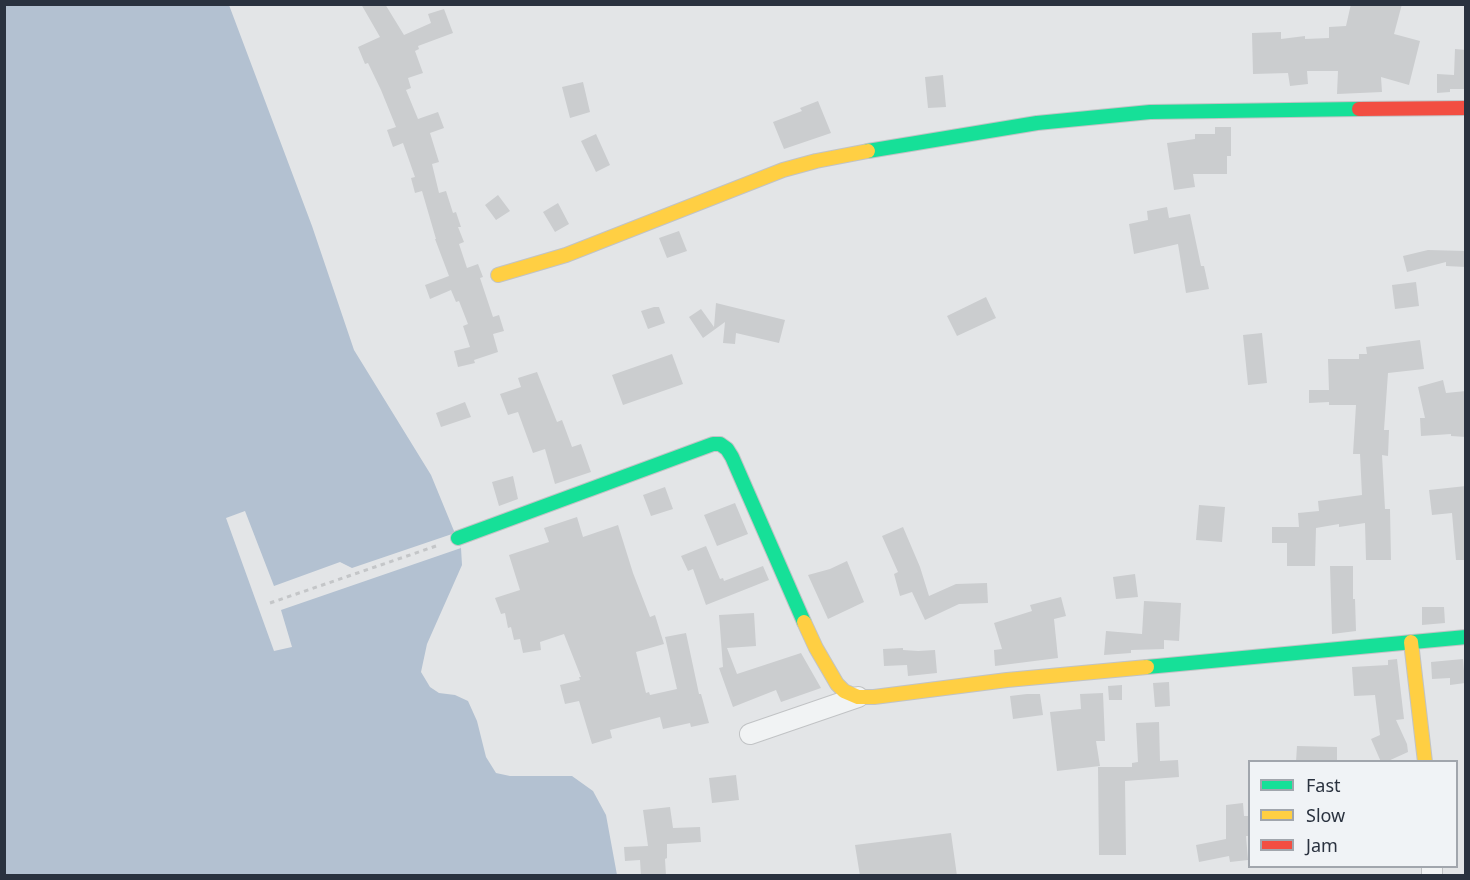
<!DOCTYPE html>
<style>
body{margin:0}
#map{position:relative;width:1470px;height:880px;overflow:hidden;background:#e3e5e7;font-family:"Noto Sans",sans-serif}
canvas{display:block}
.frame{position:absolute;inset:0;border:6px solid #2a323f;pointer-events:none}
.legend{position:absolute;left:1248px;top:760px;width:210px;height:108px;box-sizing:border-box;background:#f0f3f6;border:2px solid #a1a6ad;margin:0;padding:8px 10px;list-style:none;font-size:18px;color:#2a323f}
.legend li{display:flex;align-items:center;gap:12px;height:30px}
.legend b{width:30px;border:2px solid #a1a6ad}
</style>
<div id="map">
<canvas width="1470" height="880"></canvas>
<div class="frame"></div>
<ul class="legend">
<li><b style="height:8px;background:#16e098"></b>Fast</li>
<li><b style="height:8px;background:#ffcf43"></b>Slow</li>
<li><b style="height:8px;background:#f24e42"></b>Jam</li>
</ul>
</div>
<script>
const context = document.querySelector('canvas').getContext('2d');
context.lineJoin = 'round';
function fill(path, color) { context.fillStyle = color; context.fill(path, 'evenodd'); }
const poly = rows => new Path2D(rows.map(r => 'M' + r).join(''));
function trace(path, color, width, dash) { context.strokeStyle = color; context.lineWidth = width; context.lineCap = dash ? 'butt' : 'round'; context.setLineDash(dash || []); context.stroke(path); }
fill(poly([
 [5,5,229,5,312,226,354,350,431,475,461,548,462,565,427,644,421,672,430,687,439,693,455,695,468,701,477,721,486,757,496,773,510,776,572,776,593,791,606,815,617,875,5,876]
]), '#b3c1d1');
fill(poly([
 [245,511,274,586,340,562,352,568,455,533,461,548,281,610,292,647,274,651,226,518]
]), '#e3e5e7');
fill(poly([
 [361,4,385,4,404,35,431,23,428,14,444,9,453,33,418,46,419,49,415,51,423,73,408,78,411,88,406,90,418,119,438,112,444,128,430,133,439,162,432,164,439,193,446,191,453,213,456,212,461,227,458,227,464,242,459,244,467,268,478,264,483,277,480,278,493,317,499,315,504,331,493,334,498,352,474,360,475,363,458,367,454,351,470,347,463,326,468,324,459,301,456,302,451,290,430,299,425,285,449,276,435,239,436,239,422,191,415,193,411,178,415,177,403,143,393,147,387,130,396,127,381,90,368,63,365,64,358,47,380,37],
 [1351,4,1402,4,1394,34,1420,41,1409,85,1381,77,1382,92,1337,94,1338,71,1307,71,1308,84,1290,86,1288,73,1253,74,1252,33,1281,32,1281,39,1305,36,1305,39,1329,38,1329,27,1346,26],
 [1455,49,1466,50,1466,89,1450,89,1450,92,1437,93,1437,74,1454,75],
 [943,75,946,107,928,108,925,77],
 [583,82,590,112,570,118,562,87],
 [818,101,831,133,784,149,773,122,802,111,800,108],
 [1215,127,1231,127,1231,156,1227,156,1227,174,1193,174,1195,187,1174,190,1167,143,1195,139,1195,134,1215,134],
 [596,134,610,165,596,172,581,141],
 [498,195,510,211,496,220,485,205],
 [558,203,569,224,555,232,543,212],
 [1167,207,1169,218,1190,214,1201,266,1204,266,1209,289,1186,293,1178,244,1134,254,1129,224,1148,220,1147,211],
 [679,231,687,251,667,258,659,238],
 [1428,250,1466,251,1466,267,1446,266,1446,262,1407,272,1403,256],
 [1416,282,1419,306,1395,309,1392,285],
 [986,297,996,318,957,336,947,316],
 [716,303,785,320,779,343,736,333,735,344,723,343,725,322,703,338,689,317,701,309,714,327],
 [654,307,659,307,665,323,648,329,641,311],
 [1262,333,1267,383,1248,385,1243,335],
 [1420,340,1424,369,1388,373,1384,430,1389,430,1388,456,1382,455,1385,509,1390,509,1391,560,1366,560,1365,523,1339,527,1339,524,1316,528,1315,566,1287,566,1287,543,1272,543,1272,527,1299,527,1298,513,1319,511,1318,501,1362,495,1360,454,1353,454,1356,405,1329,405,1329,402,1309,403,1309,390,1329,390,1328,359,1359,359,1359,354,1367,354,1366,347],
 [672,354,683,384,623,405,612,375],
 [537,372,557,422,562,420,572,447,581,444,591,472,555,484,545,449,533,453,518,412,508,415,500,394,521,387,518,378],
 [1443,380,1446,393,1466,391,1466,437,1451,436,1451,434,1421,436,1420,418,1425,418,1418,387],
 [465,402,471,417,441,427,436,413],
 [513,476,518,499,499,506,492,482],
 [1466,486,1466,560,1456,560,1452,513,1432,515,1429,490],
 [665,487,673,509,651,516,643,495],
 [735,503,748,534,717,546,704,515],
 [1199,505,1225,507,1222,542,1196,540],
 [577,517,583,537,618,525,633,573,650,617,655,615,664,644,636,652,646,693,649,692,650,695,677,689,665,637,686,633,699,694,701,694,709,723,691,727,690,723,663,729,660,717,610,730,612,738,592,744,579,701,565,704,560,685,580,680,579,677,581,677,564,634,540,642,541,650,523,653,520,639,514,640,511,627,508,628,505,613,501,614,495,598,520,590,509,555,549,542,544,528],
 [903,527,920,567,929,596,956,584,987,583,988,603,959,604,925,620,912,592,900,596,894,574,898,572,882,536],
 [706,546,720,579,723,578,724,581,763,566,769,580,706,605,693,569,688,571,681,556],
 [847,561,864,602,828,619,808,575,830,569],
 [1330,566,1353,566,1353,599,1355,599,1356,631,1332,634],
 [1135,574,1138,597,1116,599,1113,577],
 [1061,597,1066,616,1054,619,1058,658,995,666,994,650,1002,649,994,623,1032,611,1030,605],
 [1144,601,1181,603,1179,641,1164,640,1164,649,1131,650,1131,653,1104,655,1106,631,1142,634],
 [1422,607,1444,607,1445,623,1422,625],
 [754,613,756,646,727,648,737,674,801,653,821,688,781,702,776,690,733,707,719,668,723,667,719,615],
 [903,648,903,650,918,651,935,650,937,673,908,676,907,665,884,666,883,649],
 [1397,659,1404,719,1396,720,1407,744,1408,752,1386,762,1381,762,1371,739,1380,735,1375,695,1354,696,1352,667,1388,665,1388,660],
 [1463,659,1465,683,1450,685,1450,678,1432,679,1431,662],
 [1169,682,1170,706,1155,707,1153,683],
 [1122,685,1122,700,1109,700,1108,686],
 [1103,693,1105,741,1096,741,1100,766,1057,771,1050,712,1081,709,1080,694],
 [1027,694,1040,694,1043,715,1013,719,1010,696],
 [1159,722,1160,761,1178,760,1179,777,1125,781,1126,855,1099,855,1098,767,1132,767,1132,763,1138,762,1136,723],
 [1297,746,1337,747,1337,762,1296,762],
 [736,775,739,800,712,803,709,778],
 [1243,803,1244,816,1248,816,1249,836,1246,836,1248,860,1230,862,1229,856,1199,862,1196,845,1226,839,1226,805],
 [670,807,673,828,700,827,701,842,667,844,667,858,665,859,666,876,641,876,640,860,625,861,624,847,648,846,643,810],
 [951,833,957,876,860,876,855,845]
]), '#cbcdcf');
const street = poly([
 [750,734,858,697],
 [1432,866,1432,876]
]);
const fast = poly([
 [868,151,1037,123,1150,112,1359,109],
 [458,538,713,444,720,444,727,449,732,457,804,622],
 [1147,667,1466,637]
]);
const slow = poly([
 [498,275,566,255,783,170,816,161,868,151],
 [804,622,816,648,837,684,844,691,858,697,874,697,1007,680,1147,667],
 [1411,642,1425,762]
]);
const jam = poly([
 [1359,109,1466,108]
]);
trace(street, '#c1c3c5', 22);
trace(fast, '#c1c3c5', 16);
trace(slow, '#c1c3c5', 16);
trace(jam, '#c1c3c5', 16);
trace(poly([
 [270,603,439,545]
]), '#c4c6c8', 3, [4.5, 4.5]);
trace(street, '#f1f3f4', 20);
trace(fast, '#16e098', 14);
trace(slow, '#ffcf43', 14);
trace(jam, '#f24e42', 14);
</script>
